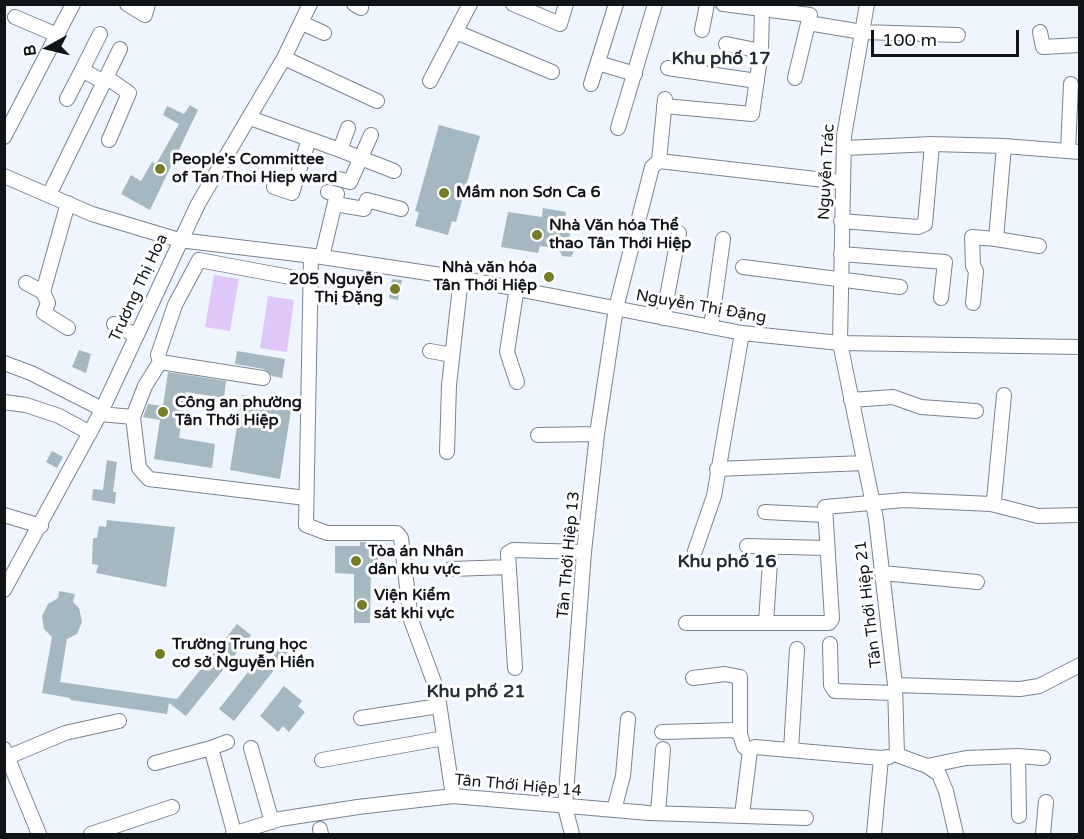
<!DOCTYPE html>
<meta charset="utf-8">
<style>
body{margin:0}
#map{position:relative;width:1084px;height:839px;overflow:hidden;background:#eef5fe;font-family:"Varela Round",sans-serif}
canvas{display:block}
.frame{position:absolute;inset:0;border:6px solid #101419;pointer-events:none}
.north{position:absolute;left:18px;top:18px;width:60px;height:60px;-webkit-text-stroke:4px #fff;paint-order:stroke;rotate:262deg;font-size:16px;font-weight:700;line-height:24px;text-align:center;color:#101419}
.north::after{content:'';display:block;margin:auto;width:21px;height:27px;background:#101419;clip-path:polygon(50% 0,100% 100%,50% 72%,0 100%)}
.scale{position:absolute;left:871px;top:30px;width:148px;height:27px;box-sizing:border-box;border:3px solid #101419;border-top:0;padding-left:8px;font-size:18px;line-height:21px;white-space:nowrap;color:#101419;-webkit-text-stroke:4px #fff;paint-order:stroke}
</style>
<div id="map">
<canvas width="1084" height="839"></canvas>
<div class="frame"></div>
<div class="north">B</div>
<div class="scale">100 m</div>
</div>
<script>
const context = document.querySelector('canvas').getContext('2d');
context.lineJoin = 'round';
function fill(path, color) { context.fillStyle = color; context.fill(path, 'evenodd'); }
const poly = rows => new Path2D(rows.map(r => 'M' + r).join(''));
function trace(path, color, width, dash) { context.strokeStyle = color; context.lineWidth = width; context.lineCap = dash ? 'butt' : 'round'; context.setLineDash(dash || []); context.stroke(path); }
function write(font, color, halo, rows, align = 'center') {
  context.font = font + ' "Varela Round",sans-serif'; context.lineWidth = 6; context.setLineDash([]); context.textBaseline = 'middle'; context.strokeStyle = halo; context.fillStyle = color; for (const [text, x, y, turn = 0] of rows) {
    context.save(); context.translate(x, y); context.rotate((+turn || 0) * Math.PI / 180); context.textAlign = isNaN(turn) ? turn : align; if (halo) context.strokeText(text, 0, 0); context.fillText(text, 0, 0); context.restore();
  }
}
fill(poly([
 [214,275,239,279,230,331,205,327],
 [268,296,294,300,287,352,260,348]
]), '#e0c7f9');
fill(poly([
 [190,105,198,110,150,210,121,194,131,175,141,181,152,162,156,164,179,124,163,115,167,106,184,114],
 [439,125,480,136,456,222,452,221,448,235,415,226,419,212,415,211],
 [543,208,566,212,564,225,572,226,568,244,574,251,571,257,562,256,559,249,540,246,538,253,501,247,508,212,542,217],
 [392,279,402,280,398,300,389,298],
 [79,350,91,354,86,373,72,367],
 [237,351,285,359,282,378,272,376,264,369,235,364],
 [168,372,226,381,224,398,186,392,179,438,215,444,212,468,154,459,160,420,143,417,148,404,163,406],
 [242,395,292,404,280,479,230,470],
 [52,451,63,457,57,468,46,462],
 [107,460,117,462,113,492,116,492,115,504,92,500,93,489,103,490],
 [107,520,175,527,166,587,96,573,98,565,92,564,93,538,97,538,99,526,106,527],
 [360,542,373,542,372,555,378,555,378,568,371,568,370,623,354,623,354,574,335,573,335,546,360,546],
 [59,591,75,594,73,602,79,608,82,622,77,634,67,639,60,682,177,699,237,624,251,635,186,716,169,703,167,714,70,700,70,698,42,693,52,637,44,629,42,616,48,604,58,598],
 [274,639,289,651,234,721,219,709],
 [284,686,302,701,298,706,305,712,289,732,283,726,278,732,260,716]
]), '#a5b7bf');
const minor = poly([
 [127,4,145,15,148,4],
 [354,4,361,8],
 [513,4,560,24,566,4],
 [763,4,762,9,810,15,795,78],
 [867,4,844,136,840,343,876,519,895,685,897,755,927,766,939,774,946,791,956,834],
 [15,17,57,35],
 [302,23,324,33],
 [808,23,862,32,958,35],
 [702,30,707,4],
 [456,32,552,72],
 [1040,32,1043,47,1080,45],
 [100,34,82,70,104,82],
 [726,44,761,51],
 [284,58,377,101],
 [598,63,635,74],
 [668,68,757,81],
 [106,77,129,93,109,140],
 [430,81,470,4],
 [591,84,616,4],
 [67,99,82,70],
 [664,106,752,114,761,51,762,9,723,4],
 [250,118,340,150,348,128],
 [618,128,655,4],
 [4,137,73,4],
 [1004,146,996,239,1039,246],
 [845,148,932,144,1004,146,1080,152],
 [340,150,394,171],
 [1068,151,1071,84],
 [659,161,665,99],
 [4,176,92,214,179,240,322,257,461,278,742,333,840,343,1080,347],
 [335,178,350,182,371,135],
 [274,187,292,193,309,139],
 [49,195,120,49],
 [335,204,364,209,367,200,401,209],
 [841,221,918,227,925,224,932,144],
 [841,254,945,262,941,298],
 [311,256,306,525,327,533,397,533,401,538,411,620,437,690,453,796],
 [322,257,337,194,328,192],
 [743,267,900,287],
 [26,283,43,292,68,203],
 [43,292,48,303,44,313,68,328],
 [973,303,976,271,973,266,972,237,996,239],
 [663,318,679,233],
 [114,324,135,335],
 [711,327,723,239],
 [430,351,452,355],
 [160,362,158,355,175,305,199,260,290,277],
 [4,363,31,373,102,409],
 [517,382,507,352,517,287],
 [851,400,893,397,921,407,976,411],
 [4,402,26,405,59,416,90,433],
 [100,414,133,417,139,468,149,479,306,498],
 [133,417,145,386,160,362,263,378],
 [538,435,597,434],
 [447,452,449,385,461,278],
 [717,469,864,463],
 [991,504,1038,516,1080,515],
 [765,512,825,515],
 [4,515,41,526],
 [747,546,827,548],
 [695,551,714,496,742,333],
 [451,569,509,567],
 [882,573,977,582],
 [4,590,100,414,198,204,284,58,310,4],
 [686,623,829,623,832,619,825,507,904,500,991,504,994,500,1004,395],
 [766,623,771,547],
 [830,644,831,685,835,691,895,693],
 [515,668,508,553,513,550,584,552],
 [693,678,725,674,740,677,740,734,744,747,750,750],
 [895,685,1020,689,1039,686,1080,665],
 [361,718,439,706],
 [662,732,733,730,740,734],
 [211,748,227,742],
 [251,748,272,822],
 [4,749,39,834],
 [791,750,797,649],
 [1018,756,1043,758],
 [8,757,65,733,119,721],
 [322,760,444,738],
 [155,763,211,748,234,832],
 [927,766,966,758,1018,756,1019,816],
 [614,810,623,776,628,719],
 [658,813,663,749],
 [742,815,750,750,755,747,881,758],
 [320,829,321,834],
 [91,834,172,807],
 [233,834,280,819,358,807,453,796,649,813,806,818],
 [572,834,565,807,584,552,597,434,616,308,652,167,659,161,842,182],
 [874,834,881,758,889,757],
 [1043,834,1046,802]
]);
trace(minor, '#798491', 16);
trace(minor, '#fff', 14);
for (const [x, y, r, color] of [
 [160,169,6,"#767d27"],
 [444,193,6,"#767d27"],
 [537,235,6,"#767d27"],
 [549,277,6,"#767d27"],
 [395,289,6,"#767d27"],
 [163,412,6,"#767d27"],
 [356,561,6,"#767d27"],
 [362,605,6,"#767d27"],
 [160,654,6,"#767d27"]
]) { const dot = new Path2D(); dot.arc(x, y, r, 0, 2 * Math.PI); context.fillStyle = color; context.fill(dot); trace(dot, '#fff', 2); }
write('bold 16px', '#101419', '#fff', [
 ["People's Committee",172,160],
 ["of Tan Thoi Hiep ward",172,178],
 ["Mầm non Sơn Ca 6",456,193],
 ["Nhà Văn hóa Thể",549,226],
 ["thao Tân Thới Hiệp",549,244],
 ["Nhà văn hóa",537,268,"right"],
 ["Tân Thới Hiệp",537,286,"right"],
 ["205 Nguyễn",383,280,"right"],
 ["Thị Đặng",383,298,"right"],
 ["Công an phường",175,403],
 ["Tân Thới Hiệp",175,421],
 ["Tòa án Nhân",368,552],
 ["dân khu vực",368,570],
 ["Viện Kiểm",374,596],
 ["sát khi vực",374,614],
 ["Trường Trung học",172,645],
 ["cơ sở Nguyễn Hiền",172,663]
], 'left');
write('16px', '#101419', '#fff', [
 ["Nguyễn Trác",827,172,-87],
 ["Trương Thị Hoa",139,288,-65],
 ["Nguyễn Thị Đặng",701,307,10],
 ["Tân Thới Hiệp 13",569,555,-85],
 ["Tân Thới Hiệp 21",869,604,-97],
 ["Tân Thới Hiệp 14",518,786,5]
]);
write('bold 18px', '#232d37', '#fff', [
 ["Khu phố 17",721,59],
 ["Khu phố 16",727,562],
 ["Khu phố 21",476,692]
]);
</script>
